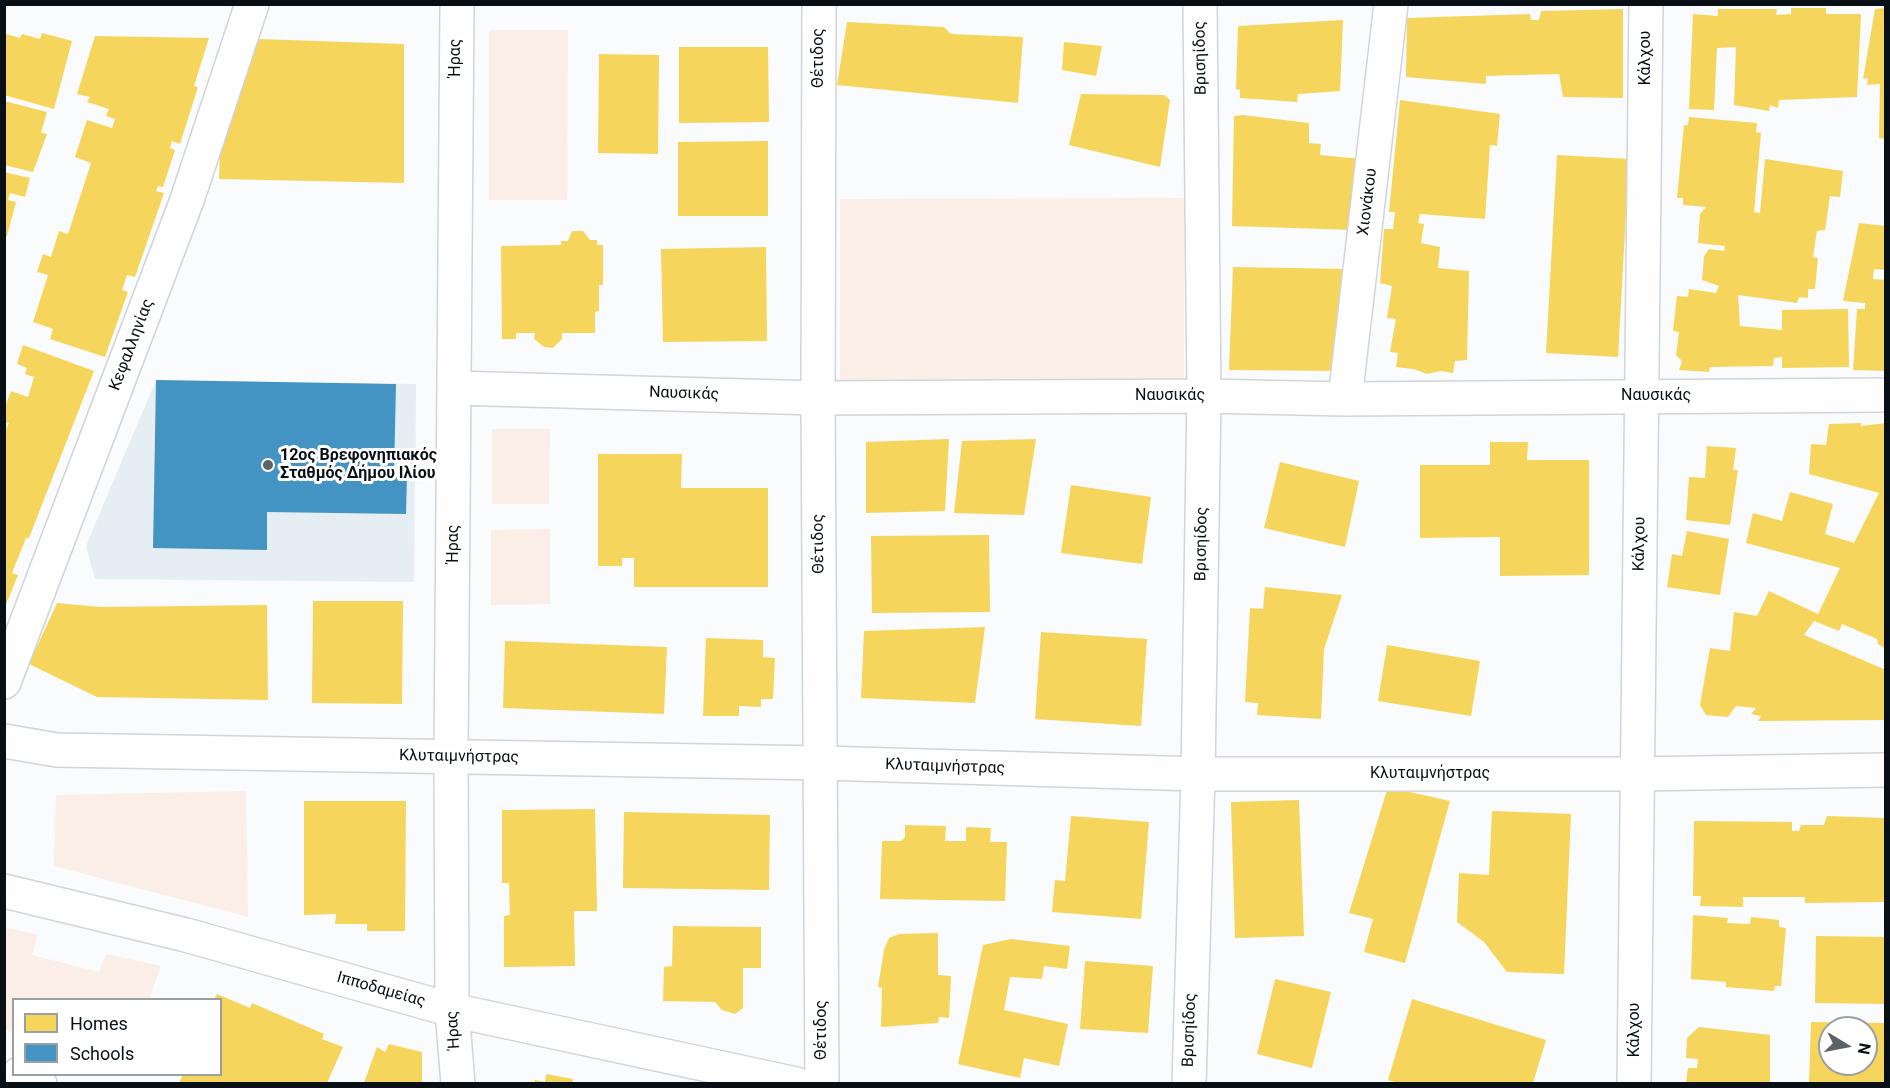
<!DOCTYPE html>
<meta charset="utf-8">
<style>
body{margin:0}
#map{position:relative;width:1890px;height:1088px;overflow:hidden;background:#f9fbfd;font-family:Roboto,sans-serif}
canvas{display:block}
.frame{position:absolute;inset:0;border:6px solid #081015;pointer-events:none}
.legend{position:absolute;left:12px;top:998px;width:210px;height:78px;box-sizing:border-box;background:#fff;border:2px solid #9c9fa1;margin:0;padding:8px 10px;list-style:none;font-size:18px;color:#081015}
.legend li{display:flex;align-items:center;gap:12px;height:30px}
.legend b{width:30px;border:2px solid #9c9fa1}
.north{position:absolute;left:1818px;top:1016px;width:60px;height:60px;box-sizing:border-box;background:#fff;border:2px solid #9c9fa1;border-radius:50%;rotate:100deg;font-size:16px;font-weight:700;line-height:24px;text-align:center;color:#081015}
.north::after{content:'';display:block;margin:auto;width:21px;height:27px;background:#5c6266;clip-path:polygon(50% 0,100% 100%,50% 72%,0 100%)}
</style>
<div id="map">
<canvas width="1890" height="1088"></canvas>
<div class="frame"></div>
<ul class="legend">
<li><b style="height:16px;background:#f6d55c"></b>Homes</li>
<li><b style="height:16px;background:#4393c3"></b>Schools</li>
</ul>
<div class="north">N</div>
</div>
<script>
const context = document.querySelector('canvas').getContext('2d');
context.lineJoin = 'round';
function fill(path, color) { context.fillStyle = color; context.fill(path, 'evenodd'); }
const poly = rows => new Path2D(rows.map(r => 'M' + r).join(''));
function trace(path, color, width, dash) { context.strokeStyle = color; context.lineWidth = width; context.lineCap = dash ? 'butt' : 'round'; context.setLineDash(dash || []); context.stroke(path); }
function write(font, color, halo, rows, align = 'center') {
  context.font = font + ' Roboto,sans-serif'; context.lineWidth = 6; context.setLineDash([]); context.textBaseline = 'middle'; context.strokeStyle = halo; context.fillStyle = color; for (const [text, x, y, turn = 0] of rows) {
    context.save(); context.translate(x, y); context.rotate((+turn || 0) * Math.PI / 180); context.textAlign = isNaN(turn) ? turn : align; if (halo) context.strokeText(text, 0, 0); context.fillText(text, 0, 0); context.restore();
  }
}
fill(poly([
 [156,380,416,384,414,582,95,579,86,546]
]), '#e5eef2');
fill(poly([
 [489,30,568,30,567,200,489,200],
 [1184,198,1184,378,840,380,840,199],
 [492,429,550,429,549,504,492,504],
 [550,529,550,604,491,605,491,530],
 [246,791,248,917,54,866,56,795],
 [5,927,38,935,32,955,99,972,106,954,161,966,149,999,14,1000,13,1033,5,1029]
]), '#fbeee6');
fill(poly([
 [1791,8,1826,8,1826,14,1861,14,1857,97,1779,100,1778,108,1770,105,1769,111,1734,105,1736,47,1717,48,1714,110,1689,109,1693,14,1718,16,1718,9,1777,9,1776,15,1791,14],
 [1886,8,1886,139,1879,138,1880,84,1867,85,1868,78,1863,79,1875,9],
 [1623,9,1623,98,1563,97,1559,74,1486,76,1486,84,1406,77,1407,18,1530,14,1531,20,1539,20,1541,11],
 [1343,20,1340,91,1298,94,1297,102,1240,98,1240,90,1236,89,1238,26],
 [847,22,944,27,951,34,1023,37,1018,103,837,85],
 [42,33,72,41,54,109,4,95,6,34,20,38,22,34,40,39],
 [95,36,209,38,194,86,198,87,180,144,172,141,170,148,175,150,163,187,158,186,156,191,164,193,135,277,127,275,122,290,128,292,105,357,50,339,53,329,33,322,48,275,37,272,43,254,51,257,59,231,68,234,91,163,75,157,87,120,112,128,115,119,106,116,109,109,87,102,90,97,77,94],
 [258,39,404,44,404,183,219,179,220,150],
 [1064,42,1102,46,1096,76,1062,70],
 [679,47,768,47,769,122,679,123],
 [599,54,659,55,658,154,598,153],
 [1081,94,1164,95,1170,100,1160,167,1069,145],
 [1400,100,1500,114,1497,146,1490,145,1485,219,1420,214,1418,223,1424,224,1421,243,1440,247,1438,268,1469,271,1467,360,1455,361,1453,373,1440,371,1427,374,1413,369,1396,367,1398,353,1390,352,1396,319,1387,318,1392,286,1380,283,1384,229,1393,229,1395,212,1389,212],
 [4,101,47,112,41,133,47,134,33,172,4,165],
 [1243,115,1309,123,1309,143,1321,144,1320,155,1362,159,1353,230,1232,226,1234,116],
 [1689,117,1757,123,1756,132,1761,133,1754,212,1760,213,1765,159,1843,171,1840,197,1830,196,1825,230,1817,231,1813,257,1818,258,1815,289,1808,289,1808,298,1799,297,1797,303,1738,295,1740,326,1782,330,1782,310,1848,309,1849,367,1782,368,1782,357,1774,358,1773,366,1710,367,1709,372,1679,370,1682,361,1676,355,1679,332,1673,331,1677,296,1688,297,1689,289,1716,293,1719,286,1702,280,1704,256,1709,249,1724,251,1725,246,1698,243,1700,214,1706,207,1683,205,1683,198,1677,198,1684,125,1688,125],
 [768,141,768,216,678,216,678,142],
 [1557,155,1629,159,1618,357,1546,353],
 [4,172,30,178,25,197,10,193,8,200,16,202,7,236,4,235],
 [1859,223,1886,226,1886,270,1874,269,1873,279,1886,280,1886,371,1853,370,1857,309,1865,309,1865,303,1843,301],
 [572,231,583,231,590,240,597,240,597,245,603,245,603,285,599,285,599,311,595,312,595,333,562,333,562,339,553,348,544,347,534,339,535,333,516,333,516,339,502,339,501,246,561,245,561,241,568,241],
 [766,247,767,341,663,342,661,249],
 [1233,267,1347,269,1339,371,1229,370],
 [23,345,94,371,29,538,26,538,12,573,18,575,5,607,4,433,9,423,4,422,4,410,11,391,28,397,34,377,25,374,27,368,17,364],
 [1861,423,1861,426,1886,423,1886,649,1878,644,1877,639,1842,624,1839,631,1814,621,1804,635,1886,670,1886,720,1758,721,1761,716,1751,714,1756,708,1736,706,1728,717,1706,715,1700,705,1710,648,1730,651,1734,612,1757,616,1769,591,1818,614,1840,568,1746,543,1753,513,1782,521,1790,492,1833,504,1825,534,1854,543,1879,493,1809,474,1811,444,1826,445,1829,424],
 [949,439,945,511,866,513,866,442],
 [1036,439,1024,515,954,513,962,441],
 [1490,442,1528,442,1527,460,1589,460,1589,575,1500,576,1500,537,1420,538,1420,465,1490,465],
 [1707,446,1736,448,1733,470,1738,470,1730,525,1686,520,1689,477,1705,478],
 [598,454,682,454,681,488,768,488,768,587,634,587,634,558,622,558,622,566,598,566],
 [1280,462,1359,481,1345,547,1264,528],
 [1071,485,1151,497,1142,564,1061,553],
 [1687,531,1729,539,1720,595,1667,587,1672,554,1682,556],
 [989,535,990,612,872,613,871,536],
 [1265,587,1342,595,1324,649,1321,719,1257,715,1258,703,1245,702,1250,608,1263,609],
 [313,601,403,601,402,704,312,703],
 [57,603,100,607,267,605,268,700,97,697,29,664],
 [985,627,975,703,861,698,864,631],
 [1041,632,1147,639,1141,726,1035,719],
 [706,638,763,640,763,657,775,658,773,699,761,699,761,707,739,706,739,716,703,716],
 [505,641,667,647,664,714,503,708],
 [1387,645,1480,661,1471,716,1378,701],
 [1388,787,1450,801,1405,963,1364,952,1373,919,1349,913],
 [1299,800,1304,936,1235,938,1231,802],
 [304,801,406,801,405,931,367,931,367,924,335,924,336,914,304,915],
 [595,809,597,911,574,911,575,966,504,967,504,916,510,915,509,883,502,883,502,810],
 [1492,811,1571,814,1564,974,1507,972,1484,942,1457,922,1459,873,1489,875],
 [624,812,770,815,769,890,623,888],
 [1071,816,1149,822,1141,919,1052,912,1055,880,1065,881],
 [1827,816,1886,818,1886,902,1805,903,1805,897,1743,897,1743,907,1700,906,1701,896,1693,896,1694,821,1792,822,1792,831,1799,831,1801,825,1824,825],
 [905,825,946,826,945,841,966,841,966,827,991,828,990,842,1007,842,1005,901,880,899,882,841,901,841,905,837],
 [1693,915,1728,918,1727,923,1750,924,1751,917,1779,920,1779,927,1786,928,1781,986,1775,986,1774,991,1726,987,1726,982,1691,979],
 [673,926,761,927,761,968,743,968,743,1008,735,1014,722,1010,715,1002,663,1001,664,967,672,966],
 [938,933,938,975,951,976,949,1018,939,1017,938,1023,881,1027,882,988,878,987,884,950,889,938,899,934],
 [1816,936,1886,937,1886,1004,1815,1003],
 [1011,939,1070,946,1067,969,1044,966,1042,979,1010,977,1004,1010,1068,1024,1059,1066,1024,1058,1020,1078,958,1064,983,945],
 [1085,961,1153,966,1148,1033,1080,1029],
 [1275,979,1331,992,1312,1068,1257,1054],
 [217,994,250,1008,252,1003,324,1034,322,1039,343,1047,327,1083,179,1083,183,1074,220,1074,220,999,214,999],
 [1412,999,1546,1040,1533,1083,1398,1083,1388,1080],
 [1811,1022,1886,1023,1886,1083,1809,1083],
 [1830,1028,1866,1028,1866,1064,1830,1064],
 [1699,1027,1770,1035,1770,1083,1686,1083,1688,1068,1697,1068,1698,1059,1686,1058,1687,1038],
 [389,1044,422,1052,422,1083,364,1083,377,1047,385,1052],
 [546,1074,573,1079,572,1083,534,1083,535,1080,545,1082]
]), '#f6d55c');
fill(poly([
 [156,380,396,384,394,473,407,474,406,514,267,512,267,550,153,548]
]), '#4393c3');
const minor = poly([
 [457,4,451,757,452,1010,458,1084],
 [819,4,818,398,822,1084],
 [454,388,818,398,1204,396,1345,399,1886,395],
 [1345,399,1391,4],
 [4,682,187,200,252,4],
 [4,741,57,750,822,763,1198,774,1636,774,1886,770],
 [4,891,186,935,452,1010,796,1084],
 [19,1074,40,1084],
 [1189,1084,1198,774,1204,396,1200,4],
 [1634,1084,1646,4]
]);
trace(minor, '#d0d5d9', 36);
trace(minor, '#fefeff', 33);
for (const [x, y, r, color] of [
 [268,465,6,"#5c6266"]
]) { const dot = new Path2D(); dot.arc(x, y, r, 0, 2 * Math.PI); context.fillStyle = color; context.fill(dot); trace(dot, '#fff', 2); }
write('16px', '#081015', '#fff', [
 ["Ήρας",456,58,-90],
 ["Θέτιδος",819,58,-90],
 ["Βρισηίδος",1201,58,-91],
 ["Κάλχου",1646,58,-90],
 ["Χιονάκου",1368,202,-83],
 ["Κεφαλληνίας",132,345,-69],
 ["Ναυσικάς",684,394,2],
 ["Ναυσικάς",1170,396],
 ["Ναυσικάς",1656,396],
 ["Ήρας",454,544,-90],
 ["Θέτιδος",819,544,-91],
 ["Βρισηίδος",1202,544,-89],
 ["Κάλχου",1640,544,-89],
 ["Κλυταιμνήστρας",459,757,1],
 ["Κλυταιμνήστρας",945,767,2],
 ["Κλυταιμνήστρας",1430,774],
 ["Ιπποδαμείας",381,990,16],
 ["Ήρας",454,1030,-94],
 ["Θέτιδος",822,1030,-90],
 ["Βρισηίδος",1190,1030,-88],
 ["Κάλχου",1635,1030,-90]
]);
write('bold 16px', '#081015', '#fff', [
 ["12ος Βρεφονηπιακός",280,456],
 ["Σταθμός Δήμου Ιλίου",280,474]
], 'left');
</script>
